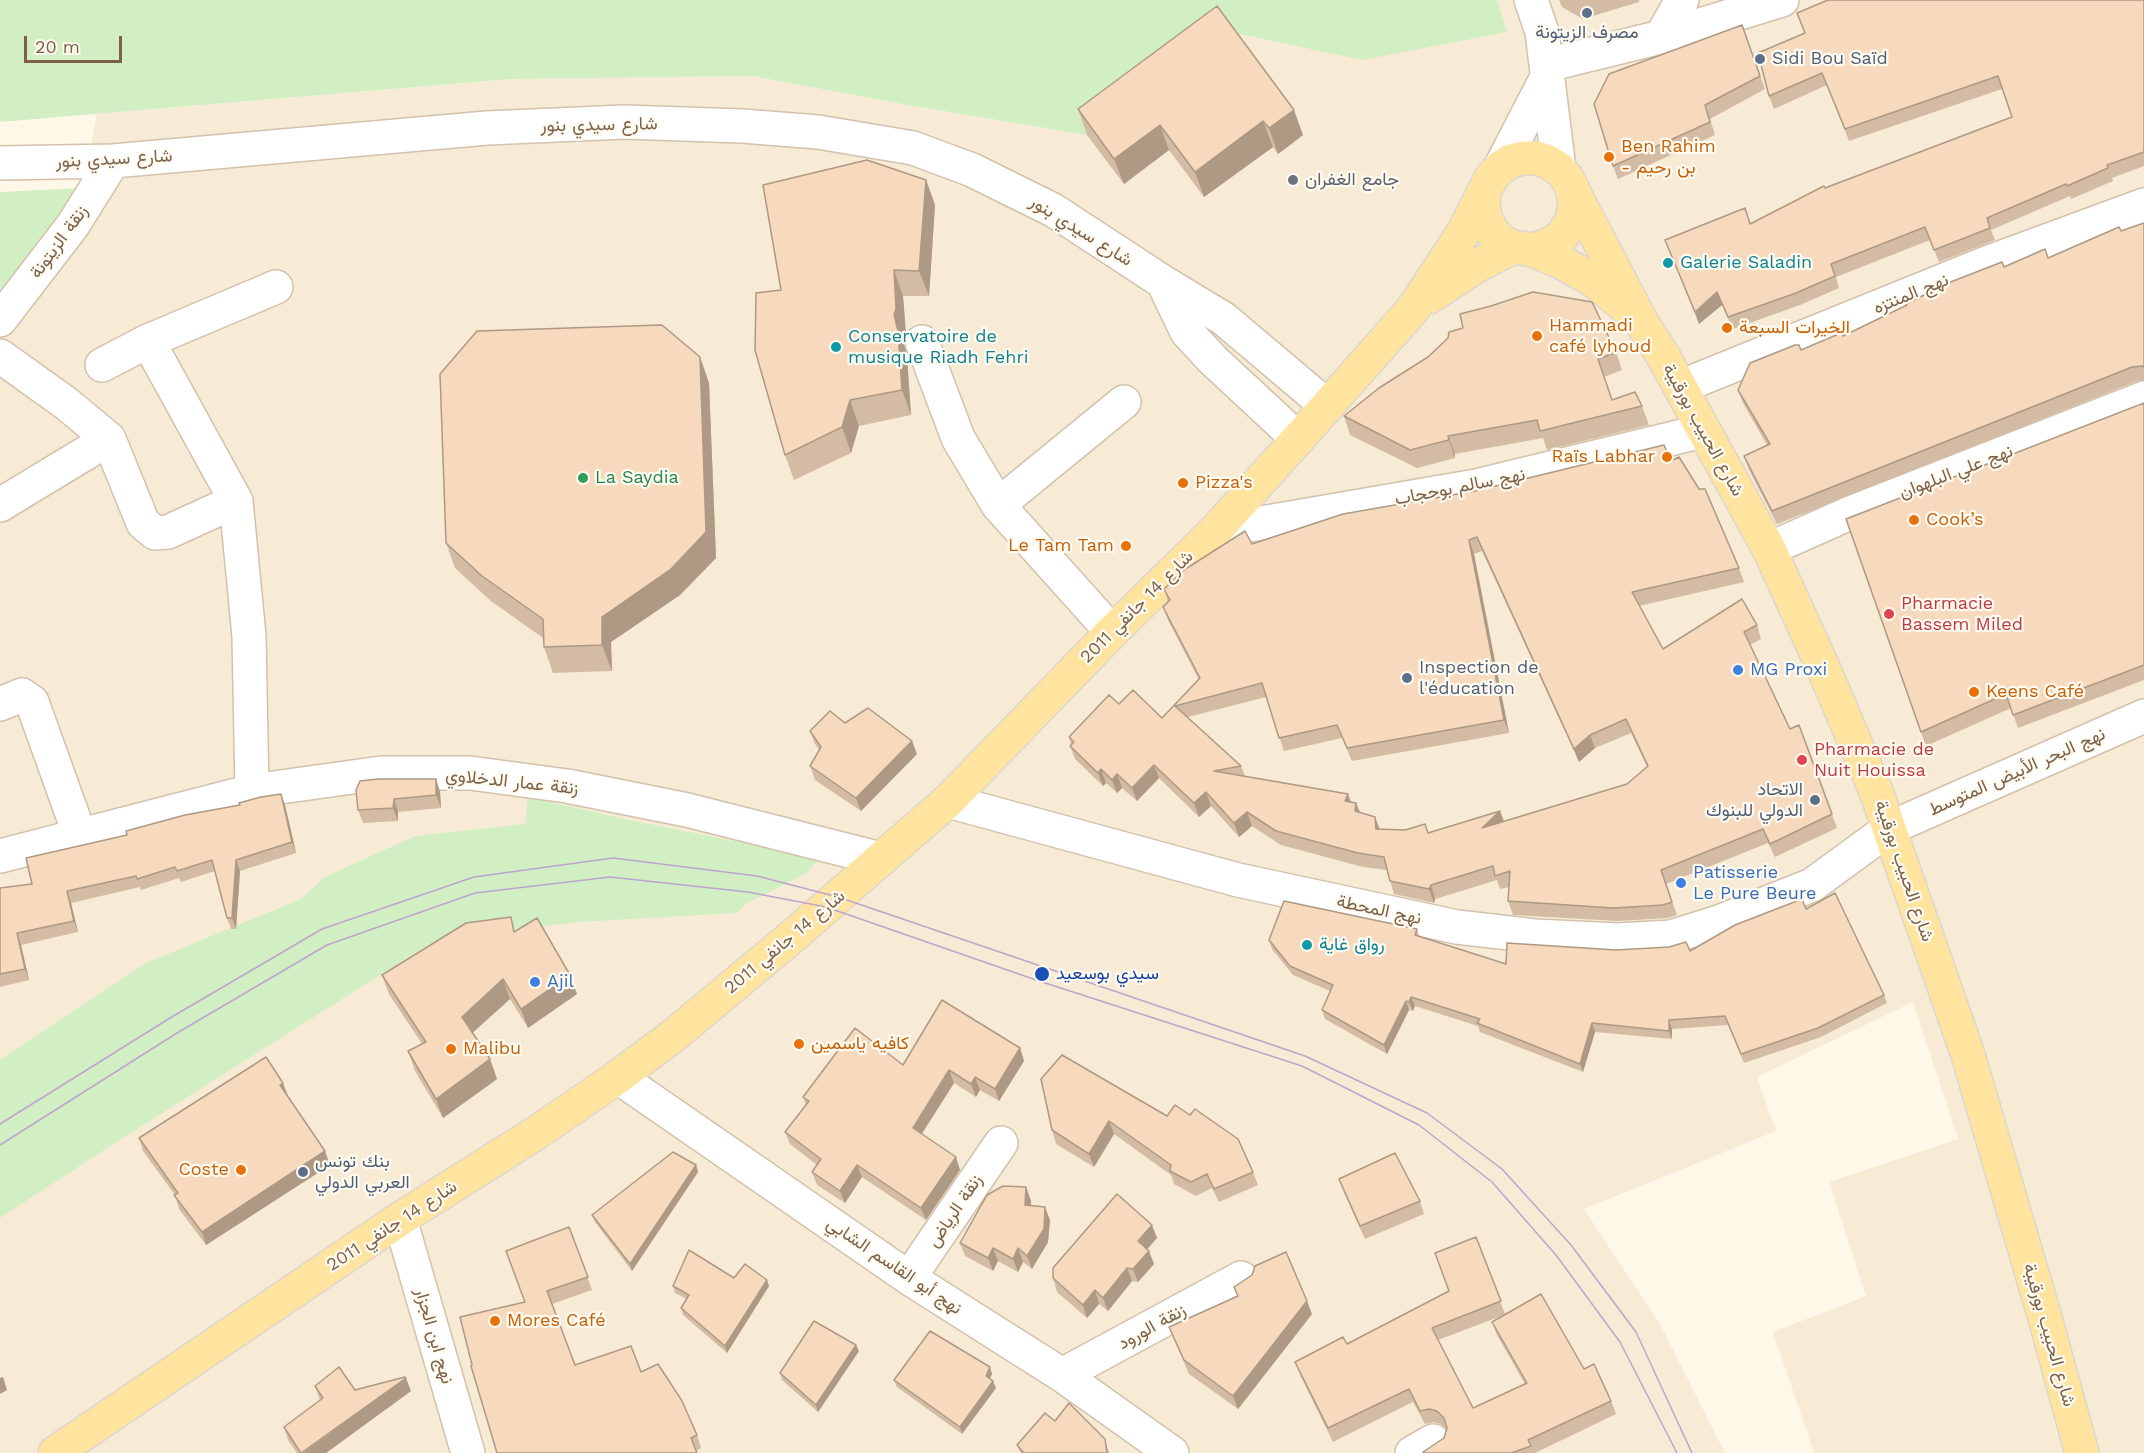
<!DOCTYPE html>
<meta charset="utf-8">
<style>
body{margin:0}
#map{position:relative;width:2144px;height:1453px;overflow:hidden;background:#fff8e9;font-family:"Work Sans",sans-serif}
canvas{display:block}
.scale{position:absolute;left:24px;top:36px;width:98px;height:27px;box-sizing:border-box;border:3px solid #7d6048;border-top:0;padding-left:8px;font-size:18px;line-height:21px;white-space:nowrap;color:#7d6048;-webkit-text-stroke:4px #fffbf1;paint-order:stroke}
</style>
<div id="map">
<canvas width="2144" height="1453"></canvas>
<div class="scale">20 m</div>
</div>
<script>
const context = document.querySelector('canvas').getContext('2d');
context.lineJoin = 'round';
function fill(path, color) { context.fillStyle = color; context.fill(path, 'evenodd'); }
const poly = rows => new Path2D(rows.map(r => 'M' + r).join(''));
function trace(path, color, width, dash) { context.strokeStyle = color; context.lineWidth = width; context.lineCap = dash ? 'butt' : 'round'; context.setLineDash(dash || []); context.stroke(path); }
function write(font, color, halo, rows, align = 'center') {
  context.font = font + ' "Work Sans",Vazirmatn,sans-serif'; context.lineWidth = 4.5; context.setLineDash([]); context.textBaseline = 'middle'; context.strokeStyle = halo; context.fillStyle = color; for (const [text, x, y, turn = 0] of rows) {
    context.save(); context.translate(x, y); context.rotate((+turn || 0) * Math.PI / 180); context.textAlign = isNaN(turn) ? turn : align; if (halo) context.strokeText(text, 0, 0); context.fillText(text, 0, 0); context.restore();
  }
}
fill(poly([
 [1497,0,2144,0,2144,1453,1814,1453,1773,1332,1866,1296,1829,1182,1958,1139,1913,1002,1757,1077,1776,1131,1584,1209,1661,1326,1725,1453,0,1453,0,305,83,188,97,114,511,79,752,76,902,104,1087,135,1226,31,1507,32]
]), '#f7ebd6');
fill(poly([
 [0,0,1497,0,1507,32,1362,60,1226,31,1087,135,902,104,752,76,511,79,0,122],
 [83,188,0,305,0,192],
 [528,797,620,818,819,858,807,873,746,904,736,913,579,922,446,937,429,944,118,1141,0,1218,0,1060,146,963,301,899,325,877,415,836,525,824]
]), '#d2efc4');
const minor = poly([
 [1531,0,1542,32,1559,169],
 [1661,37,1682,0],
 [1547,65,1661,37,1782,0],
 [0,163,113,161,487,128,624,122,742,126,818,132,913,148,972,170,1053,210,1163,282,1224,319,1327,406],
 [1500,168,1548,75],
 [1163,282,1187,332,1213,360,1298,439],
 [0,320,73,225,113,161],
 [148,341,236,501,249,636,252,791],
 [922,342,958,438,998,505,1112,632],
 [0,356,67,404,109,439,143,523,155,533,168,532,236,501],
 [102,365,148,341,276,287],
 [1680,387,1984,264,2144,205],
 [0,505,109,439],
 [998,505,1124,402],
 [1215,531,1476,486,1703,431],
 [1769,549,1850,513,2144,398],
 [0,704,22,695,32,702,80,836],
 [948,801,1238,880,1457,927,1535,936,1618,940,1671,937,1716,923,1812,885,1890,828,2144,716],
 [0,856,252,791,381,773,470,773,567,786,687,810,881,859],
 [618,1077,909,1278,1062,1375,1172,1453],
 [400,1219,468,1453],
 [909,1278,1001,1143],
 [1062,1375,1241,1278],
 [1412,1453,1433,1441]
]);
const major = poly([
 [1573,191,1642,323,1662,354,1769,549,1822,665,1877,794,1968,1055,2045,1318,2082,1453],
 [1533,250,1563,263,1593,280,1628,309],
 [1429,297,1478,265,1513,247],
 [55,1453,400,1219,536,1133,618,1077,673,1036,794,935,881,859,948,801,1112,632,1215,531,1298,439,1413,309,1463,233,1491,178,1500,168,1511,161,1523,158,1537,158,1548,162,1559,169,1567,178,1573,190,1575,206,1571,222,1562,236,1549,245,1533,250,1513,247,1501,241,1492,231,1486,220,1483,206,1484,193]
]);
trace(minor, '#d3c1ac', 36);
trace(major, '#ddd6cf', 36);
trace(minor, '#fff', 33);
trace(major, '#ffe49f', 33);
trace(poly([
 [0,1124,170,1018,322,929,474,877,613,858,757,876,838,897,1305,1056,1427,1113,1502,1169,1571,1245,1636,1332,1692,1453],
 [0,1145,177,1033,327,945,475,893,610,877,748,892,826,907,1039,981,1302,1066,1419,1125,1492,1182,1556,1255,1620,1342,1677,1453]
]), '#bda4cc', 1.5);
fill(poly([
 [1559,0,1639,0,1639,2,1583,19,1562,7],
 [2144,0,2144,166,2112,178,2113,181,2071,199,2070,196,1991,230,1995,240,1939,262,1930,240,1836,277,1839,288,1800,305,1733,329,1722,305,1699,324,1665,240,1750,224,1825,188,2012,117,2002,89,1849,141,1827,85,1774,109,1769,96,1805,33,1797,13],
 [1217,6,1303,135,1278,154,1273,147,1204,197,1169,150,1124,184,1087,135,1078,109],
 [1742,25,1765,89,1710,119,1715,135,1618,179,1613,166],
 [926,180,935,205,929,296,903,296,906,334,903,340,907,356,911,415,859,426,851,453,794,480,785,455,781,290],
 [2144,223,2144,380,2137,381,1777,524,1749,470,1744,456,1767,445,1743,403,1738,390,1801,350,1843,336,2004,267,2048,258],
 [1448,338,1616,352,1622,370,1604,377,1612,400,1642,406,1649,425,1547,450,1543,438,1455,454,1455,458,1417,468,1350,435,1344,416,1428,357],
 [700,357,709,383,716,558,680,595,611,642,612,671,553,673,544,647,543,638,491,601,455,568,446,543],
 [2144,403,2144,680,2018,728,2011,708,1926,746,1846,519],
 [1671,461,1739,568,1744,582,1639,606,1663,649,1757,625,1761,639,1750,645,1790,729,1799,725,1837,828,1775,857,1768,843,1666,884,1677,915,1668,918,1618,921,1513,915,1508,901,1509,887,1500,889,1497,880,1435,899,1434,903,1394,894,1387,870,1363,867,1281,845,1252,826,1239,837,1211,806,1199,817,1159,778,1137,801,1122,788,1117,793,1106,783,1103,786,1075,759,1070,746,1071,744,1069,737,1119,704,1162,718,1199,680,1168,620,1163,607,1168,602,1164,589,1252,544],
 [1482,551,1579,762,1595,748,1631,733,1647,767,1627,784,1504,821,1500,811,1429,833,1425,824,1405,830,1380,829,1375,817,1360,812,1356,803,1245,776,1241,766,1188,717,1266,697,1284,751,1342,738,1352,761,1509,733,1474,554],
 [845,723,917,754,861,811,815,780,810,766,819,750,815,744,810,731],
 [436,779,440,792,441,808,398,812,398,821,363,823,358,810],
 [285,805,296,853,240,871,236,929,231,929,227,918,215,871,181,882,179,878,141,890,140,887,71,903,78,932,21,945,29,980,0,987,0,888,32,884,127,835],
 [1806,909,1884,995,1887,1003,1821,1037,1744,1063,1728,1025,1672,1029,1672,1039,1595,1032,1583,1072,1480,1032,1478,1026,1415,1006,1413,1011,1409,1010,1387,1054,1325,1019,1322,1010,1330,991,1293,975,1272,949,1269,940,1417,929,1419,936,1506,964,1616,950,1690,951],
 [516,931,577,994,528,1028,510,999,472,1033,490,1059,497,1079,443,1118,415,1071,408,1051,422,1044,389,994,382,975],
 [1020,1048,1024,1061,999,1101,980,1090,976,1097,954,1083,922,1134,960,1170,926,1220,862,1177,845,1203,817,1185,812,1172,817,1165,790,1144,785,1132,806,1105,803,1097,903,1065],
 [1041,1079,1253,1172,1258,1185,1219,1202,1212,1188,1196,1196,1174,1184,1171,1175,1114,1134,1094,1167,1056,1144,1052,1130],
 [288,1096,287,1097,330,1165,206,1245,179,1209,175,1195,143,1151,139,1138],
 [696,1165,698,1172,632,1271,595,1222,592,1215],
 [1339,1179,1420,1201,1424,1214,1365,1239,1344,1193],
 [1026,1187,1031,1201,1031,1206,1050,1220,1048,1242,1032,1269,1023,1262,1018,1272,998,1261,993,1271,965,1256,960,1243],
 [569,1227,592,1290,552,1304,575,1365,641,1372,697,1435,701,1448,696,1451,472,1365,525,1302],
 [1476,1237,1505,1314,1584,1369,1611,1401,1616,1414,1535,1453,1423,1453,1444,1438,1447,1429,1442,1425,1434,1422,1425,1424,1413,1402,1333,1442,1300,1375,1295,1362,1347,1344,1449,1291],
 [1504,1315,1492,1322,1497,1335,1525,1384,1473,1408,1438,1340],
 [1157,1238,1147,1249,1154,1264,1138,1282,1132,1281,1108,1311,1099,1304,1087,1318,1057,1292,1053,1278],
 [673,1286,769,1286,727,1353,683,1315,681,1308,687,1299,675,1293],
 [1234,1287,1312,1314,1238,1409,1189,1374,1169,1327,1238,1296],
 [859,1351,818,1412,782,1380,780,1373],
 [992,1374,990,1379,996,1388,962,1434,897,1387,894,1380],
 [315,1386,355,1390,411,1391,326,1453,297,1453,288,1440,284,1427,320,1400],
 [1055,1421,1105,1439,1109,1453,1021,1453,1020,1452,1017,1445]
]), '#d4bba3');
fill(poly([
 [1294,110,1303,135,1278,154,1269,128],
 [1263,121,1273,147,1204,197,1195,172],
 [1160,125,1169,150,1124,184,1114,159],
 [926,180,935,205,929,296,919,271],
 [894,270,903,296,906,334,903,340,907,356,911,415,902,390,894,314],
 [1717,292,1722,305,1699,324,1695,312],
 [700,357,709,383,716,558,680,595,611,642,612,671,602,645,602,617],
 [850,400,859,426,851,453,842,427],
 [1448,436,1455,454,1455,458,1449,440],
 [1469,540,1474,554,1509,733,1504,720],
 [1590,735,1595,748,1579,762,1574,749],
 [912,741,917,754,861,811,856,798],
 [1154,765,1159,778,1137,801,1132,788],
 [1101,769,1106,783,1103,786,1098,773],
 [1117,774,1122,788,1117,793,1112,780],
 [436,779,440,792,441,808,436,795],
 [1206,792,1211,806,1199,817,1194,803],
 [281,794,285,805,296,853,292,842],
 [1348,794,1353,808,1345,801],
 [394,799,398,812,398,821,393,808],
 [1356,803,1361,816,1355,811],
 [1500,811,1505,825,1482,828],
 [1247,812,1252,826,1239,837,1234,823],
 [1375,817,1380,831,1376,829],
 [236,860,240,871,236,929,232,918],
 [1431,885,1435,899,1434,903,1429,889],
 [67,891,71,903,78,932,74,921],
 [17,933,21,945,29,980,25,969],
 [570,975,577,994,528,1028,521,1009],
 [503,979,510,999,469,1036,462,1017],
 [1411,997,1415,1006,1413,1011,1409,1002],
 [1406,1001,1409,1010,1387,1054,1384,1045],
 [1669,1020,1672,1029,1672,1039,1669,1031],
 [1592,1023,1595,1032,1583,1072,1580,1064],
 [1020,1048,1024,1061,999,1101,995,1089],
 [490,1059,497,1079,443,1118,436,1099],
 [949,1070,954,1083,917,1141,913,1128],
 [975,1077,980,1090,976,1097,971,1084],
 [283,1083,288,1096,284,1098,280,1085],
 [1109,1121,1114,1134,1094,1167,1089,1154],
 [325,1151,330,1165,206,1245,202,1232],
 [956,1157,960,1170,926,1220,921,1208],
 [696,1165,698,1172,632,1271,630,1264],
 [857,1165,862,1177,845,1203,840,1191],
 [1026,1187,1031,1201,1030,1218,1025,1205],
 [1045,1207,1050,1220,1048,1242,1032,1269,1027,1256],
 [1152,1225,1157,1238,1143,1254,1138,1241],
 [993,1248,998,1261,993,1271,988,1258],
 [1018,1248,1023,1262,1018,1272,1013,1259],
 [1149,1251,1154,1264,1138,1282,1133,1269],
 [1127,1268,1132,1281,1108,1311,1103,1298],
 [767,1280,769,1286,727,1353,725,1346],
 [1095,1290,1099,1304,1087,1318,1083,1305],
 [1307,1301,1312,1314,1238,1409,1233,1396],
 [856,1345,859,1351,818,1412,816,1405],
 [990,1367,992,1374,988,1382,986,1376],
 [3,1377,7,1390,0,1394,0,1378],
 [406,1378,411,1391,326,1453,303,1453],
 [993,1381,996,1388,962,1434,960,1427]
]), '#ad9984');
const building = poly([
 [1828,0,2144,0,2144,152,2107,165,2108,168,2067,186,2066,184,1987,218,1990,228,1934,250,1925,227,1831,264,1835,276,1796,293,1728,317,1717,292,1695,312,1665,240,1745,208,1750,224,1824,186,1825,188,2012,117,1998,76,1845,129,1822,73,1769,96,1758,53,1805,33,1797,13,1828,0],
 [1217,6,1294,110,1269,128,1263,121,1195,172,1160,125,1114,159,1078,109,1217,6],
 [1742,25,1760,76,1705,105,1710,122,1613,166,1594,104,1609,74,1742,25],
 [867,160,926,180,919,271,894,270,896,309,894,314,898,331,902,390,850,400,842,427,785,455,755,350,756,293,781,290,763,185,867,160],
 [2144,223,2144,367,2142,366,2132,367,1772,511,1744,456,1770,444,1738,390,1750,363,1795,345,1799,345,1801,350,1841,333,1843,336,1907,305,1906,304,1948,283,2002,262,2004,267,2045,249,2048,258,2119,227,2121,231,2144,223],
 [1533,292,1592,302,1616,352,1598,359,1612,400,1635,392,1642,406,1540,431,1537,420,1448,436,1449,440,1410,450,1344,416,1379,388,1428,357,1448,338,1449,332,1463,328,1460,314,1491,306,1533,292],
 [662,325,700,357,706,532,671,569,602,617,602,645,544,647,543,619,482,576,446,543,440,374,477,331,662,325],
 [2144,403,2144,665,2013,715,2006,694,1921,732,1846,519,2144,403],
 [1664,445,1671,461,1679,457,1699,489,1705,489,1739,568,1632,592,1663,649,1742,599,1757,625,1744,632,1790,729,1799,725,1832,814,1770,844,1763,829,1661,870,1672,902,1663,905,1613,908,1508,901,1510,871,1495,876,1493,866,1431,885,1429,889,1390,881,1384,857,1358,853,1276,831,1247,812,1234,823,1206,792,1194,803,1154,765,1132,788,1117,774,1112,780,1101,769,1098,773,1070,746,1074,742,1069,737,1109,695,1119,704,1133,690,1162,718,1200,678,1163,607,1170,600,1164,589,1184,570,1245,531,1252,544,1343,514,1475,491,1664,445],
 [1477,537,1574,749,1590,735,1626,719,1648,766,1627,784,1482,828,1500,811,1428,833,1425,824,1405,830,1376,829,1375,817,1355,811,1356,803,1345,801,1348,794,1214,771,1241,766,1175,706,1262,683,1279,738,1337,725,1347,748,1504,720,1469,540,1477,537],
 [868,708,912,741,856,798,810,766,821,747,810,731,830,711,845,723,868,708],
 [378,779,436,779,436,795,394,799,393,808,358,810,356,790,360,781,378,779],
 [281,794,292,842,236,860,232,918,227,918,212,860,177,871,175,867,137,879,136,876,67,891,74,921,17,933,25,969,0,974,0,888,32,884,26,858,127,835,126,831,185,815,240,805,239,803,261,797,281,794],
 [1835,893,1884,995,1818,1028,1741,1054,1725,1016,1669,1020,1669,1031,1592,1023,1580,1064,1477,1023,1480,1019,1411,997,1409,1002,1406,1001,1384,1045,1322,1010,1333,985,1290,966,1269,940,1284,901,1417,929,1415,935,1506,964,1507,943,1616,950,1669,947,1686,942,1690,951,1735,925,1802,899,1806,909,1835,893],
 [511,917,514,932,537,918,570,975,521,1009,503,979,462,1017,490,1059,436,1099,408,1051,426,1042,382,975,466,923,511,917],
 [942,1000,1020,1048,995,1089,975,1077,971,1084,949,1070,913,1128,956,1157,921,1208,857,1165,840,1191,812,1172,821,1159,785,1132,809,1101,803,1097,855,1028,903,1065,942,1000],
 [1062,1055,1167,1116,1175,1105,1190,1115,1195,1109,1238,1139,1253,1172,1214,1189,1207,1174,1191,1182,1170,1171,1171,1165,1109,1121,1089,1154,1052,1130,1041,1079,1062,1055],
 [266,1057,283,1083,280,1085,325,1151,202,1232,174,1195,178,1193,139,1138,266,1057],
 [673,1152,696,1165,630,1264,592,1215,673,1152],
 [1395,1153,1420,1201,1360,1226,1339,1179,1395,1153],
 [1003,1186,1026,1187,1025,1205,1045,1207,1044,1229,1027,1256,1018,1248,1013,1259,993,1248,988,1258,960,1243,987,1195,1003,1186],
 [1117,1194,1152,1225,1138,1241,1149,1251,1133,1269,1127,1268,1103,1298,1095,1290,1083,1305,1053,1278,1053,1268,1117,1194],
 [569,1227,588,1277,547,1291,575,1365,631,1346,641,1372,658,1364,682,1401,697,1435,691,1438,697,1453,497,1453,471,1366,472,1365,460,1317,525,1302,506,1251,569,1227],
 [1476,1237,1501,1301,1432,1328,1473,1408,1527,1383,1492,1322,1541,1294,1584,1369,1594,1364,1611,1401,1528,1440,1531,1446,1511,1453,1424,1453,1423,1452,1444,1438,1447,1428,1444,1418,1437,1411,1429,1409,1420,1411,1409,1389,1328,1428,1295,1362,1343,1337,1347,1344,1449,1291,1435,1253,1476,1237],
 [689,1250,734,1278,745,1264,767,1280,725,1346,681,1308,689,1295,673,1286,689,1250],
 [1286,1252,1307,1301,1233,1396,1184,1360,1169,1327,1238,1296,1234,1287,1252,1275,1255,1266,1286,1252],
 [814,1321,856,1345,816,1405,780,1373,814,1321],
 [930,1331,990,1367,986,1376,993,1381,960,1427,894,1380,930,1331],
 [339,1367,355,1390,405,1377,406,1378,301,1453,284,1427,323,1398,315,1386,339,1367],
 [1069,1403,1105,1439,1107,1453,1024,1453,1017,1445,1045,1413,1055,1421,1069,1403]
]);
fill(building, '#f7dabd');
trace(building, '#ad9984', 1.5);
for (const [x, y, r, color] of [
 [1587,13,6,"#5c6f8a"],
 [1760,59,6,"#5c6f8a"],
 [1609,157,6,"#e8710a"],
 [1293,180,6,"#6b7280"],
 [1668,263,6,"#0f9aa8"],
 [1727,328,6,"#e8710a"],
 [1537,336,6,"#e8710a"],
 [836,347,6,"#0f9aa8"],
 [1667,457,6,"#e8710a"],
 [583,478,6,"#2e9e5b"],
 [1183,483,6,"#e8710a"],
 [1914,520,6,"#e8710a"],
 [1126,546,6,"#e8710a"],
 [1889,614,6,"#e0444e"],
 [1738,670,6,"#3f7fe0"],
 [1407,678,6,"#5c6f8a"],
 [1974,692,6,"#e8710a"],
 [1802,760,6,"#e0444e"],
 [1815,800,6,"#5c6f8a"],
 [1681,883,6,"#3f7fe0"],
 [1307,945,6,"#0f9aa8"],
 [1042,974,8,"#1a4fb4"],
 [535,982,6,"#3f7fe0"],
 [799,1044,6,"#e8710a"],
 [451,1049,6,"#e8710a"],
 [241,1170,6,"#e8710a"],
 [303,1172,6,"#5c6f8a"],
 [495,1321,6,"#e8710a"]
]) { const dot = new Path2D(); dot.arc(x, y, r, 0, 2 * Math.PI); context.fillStyle = color; context.fill(dot); trace(dot, '#fffbf1', 2); }
write('18px', '#4e5e75', '#fffbf1', [
 ["مصرف الزيتونة",1587,33,"center"],
 ["Sidi Bou Saïd",1772,59],
 ["Inspection de",1419,668],
 ["l'éducation",1419,689],
 ["الاتحاد",1803,790,"right"],
 ["الدولي للبنوك",1803,811,"right"],
 ["بنك تونس",315,1162],
 ["العربي الدولي",315,1183]
], 'left');
write('18px', '#7d6048', '#fffbf1', [
 ["شارع سيدي بنور",599,125,-1],
 ["شارع سيدي بنور",114,159,-3],
 ["شارع سيدي بنور",1081,231,32],
 ["زنقة الزيتونة",59,242,-54],
 ["نهج المنتزه",1911,294,-22],
 ["شارع الحبيب بورقيبة",1703,430,61],
 ["نهج علي البلهوان",1956,472,-21],
 ["نهج سالم بوحجاب",1460,487,-11],
 ["شارع 14 جانفي 2011",1137,607,-45],
 ["نهج البحر الأبيض المتوسط",2017,772,-24],
 ["زنقة عمار الدخلاوي",512,782,6],
 ["شارع الحبيب بورقيبة",1904,871,71],
 ["نهج المحطة",1379,910,12],
 ["شارع 14 جانفي 2011",785,942,-40],
 ["زنقة الرياض",955,1211,-56],
 ["شارع 14 جانفي 2011",392,1226,-33],
 ["نهج أبو القاسم الشابي",894,1266,34],
 ["زنقة الورود",1152,1327,-29],
 ["شارع الحبيب بورقيبة",2049,1335,74],
 ["نهج ابن الجزار",434,1336,74]
]);
write('18px', '#c56008', '#fffbf1', [
 ["Ben Rahim",1621,147],
 ["- بن رحيم",1621,168],
 ["Hammadi",1549,326],
 ["café lyhoud",1549,347],
 ["الخيرات السبعة",1739,328],
 ["Raïs Labhar",1655,457,"right"],
 ["Pizza's",1195,483],
 ["Cook’s",1926,520],
 ["Le Tam Tam",1114,546,"right"],
 ["Keens Café",1986,692],
 ["كافيه ياسمين",811,1044],
 ["Malibu",463,1049],
 ["Coste",229,1170,"right"],
 ["Mores Café",507,1321]
], 'left');
write('18px', '#5b616d', '#fffbf1', [
 ["جامع الغفران",1305,180]
], 'left');
write('18px', '#0d838f', '#fffbf1', [
 ["Galerie Saladin",1680,263],
 ["Conservatoire de",848,337],
 ["musique Riadh Fehri",848,358],
 ["رواق غاية",1319,945]
], 'left');
write('18px', '#27864d', '#fffbf1', [
 ["La Saydia",595,478]
], 'left');
write('18px', '#be3a42', '#fffbf1', [
 ["Pharmacie",1901,604],
 ["Bassem Miled",1901,625],
 ["Pharmacie de",1814,750],
 ["Nuit Houissa",1814,771]
], 'left');
write('18px', '#366cbe', '#fffbf1', [
 ["MG Proxi",1750,670],
 ["Patisserie",1693,873],
 ["Le Pure Beure",1693,894],
 ["Ajil",547,982]
], 'left');
write('18px', '#164399', '#fffbf1', [
 ["سيدي بوسعيد",1056,974]
], 'left');
</script>
